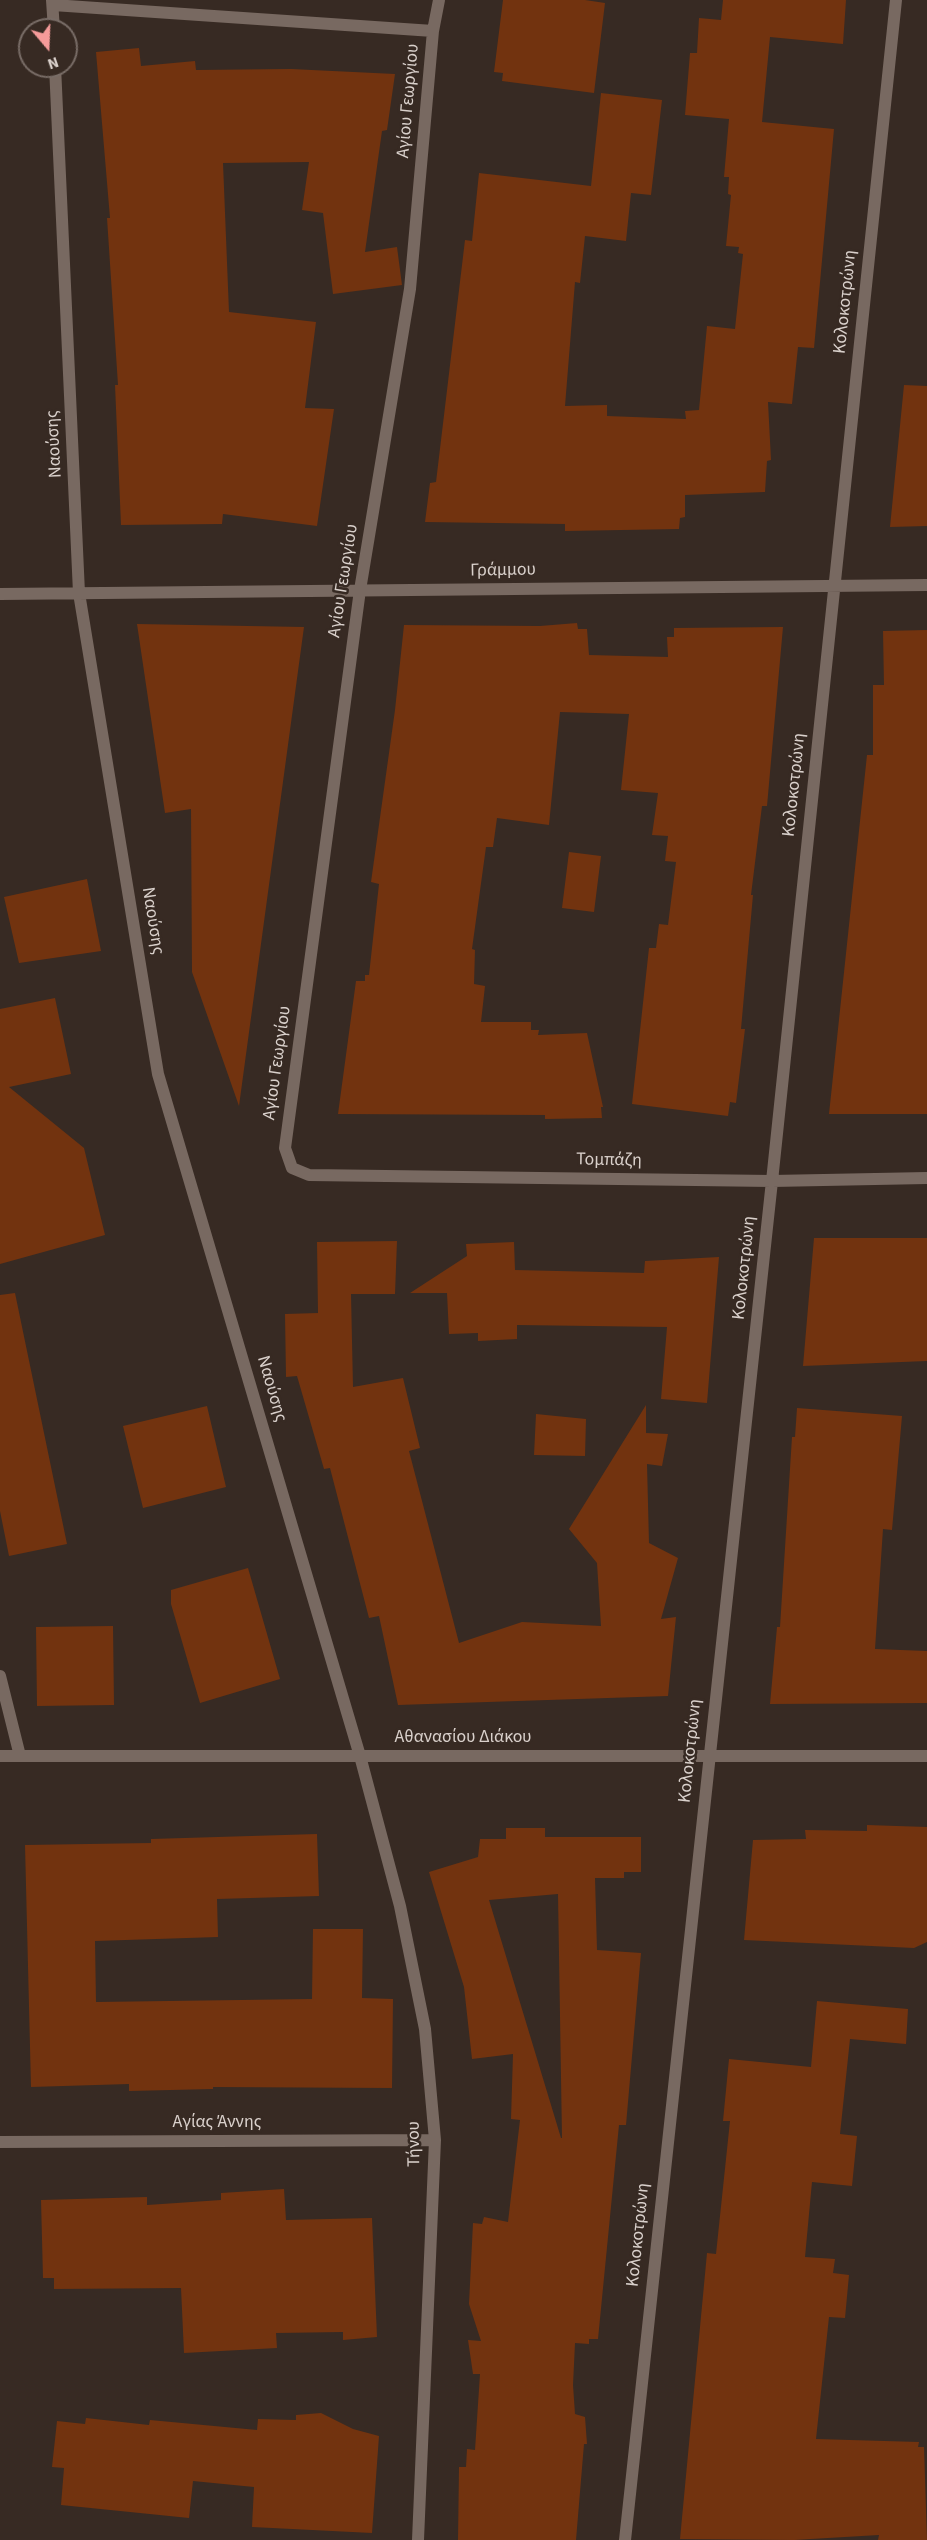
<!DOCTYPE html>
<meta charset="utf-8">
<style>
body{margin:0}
#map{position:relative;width:927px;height:2540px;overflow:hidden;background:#372a23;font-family:"Source Sans 3",sans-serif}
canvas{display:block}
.north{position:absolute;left:18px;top:18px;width:60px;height:60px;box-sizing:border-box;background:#372a23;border:2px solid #786c66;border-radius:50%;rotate:161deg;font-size:16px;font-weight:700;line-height:24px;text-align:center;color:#d9d0cb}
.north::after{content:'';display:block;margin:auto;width:21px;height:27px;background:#f59b9a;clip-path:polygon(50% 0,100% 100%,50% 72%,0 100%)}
</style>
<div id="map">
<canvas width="927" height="2540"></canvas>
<div class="north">N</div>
</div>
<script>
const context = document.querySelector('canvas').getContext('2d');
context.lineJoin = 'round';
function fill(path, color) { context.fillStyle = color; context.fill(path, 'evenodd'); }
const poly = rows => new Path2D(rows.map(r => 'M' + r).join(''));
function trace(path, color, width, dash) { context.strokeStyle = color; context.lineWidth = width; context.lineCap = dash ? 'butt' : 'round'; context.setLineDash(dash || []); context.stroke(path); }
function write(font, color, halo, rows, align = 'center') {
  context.font = font + ' "Source Sans 3",sans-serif'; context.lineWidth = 5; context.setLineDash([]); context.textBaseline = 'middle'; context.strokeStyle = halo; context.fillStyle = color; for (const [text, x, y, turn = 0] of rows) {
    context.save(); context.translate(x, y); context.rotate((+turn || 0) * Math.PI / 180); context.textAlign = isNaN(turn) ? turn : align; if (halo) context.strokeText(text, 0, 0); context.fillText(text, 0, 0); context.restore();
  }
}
fill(poly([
 [503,0,585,0,605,3,594,93,502,81,503,73,494,72],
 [723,0,846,0,843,44,770,37,762,122,834,129,814,348,798,347,792,404,768,402,771,460,767,461,765,492,685,495,685,517,680,518,679,529,565,531,565,524,425,522,430,483,436,482,465,240,472,241,479,173,591,186,601,93,662,100,651,195,631,193,626,241,585,236,580,283,575,282,565,406,607,405,607,416,686,419,685,411,699,410,707,326,735,329,743,254,738,253,739,247,726,246,731,195,728,194,729,177,724,177,729,119,685,115,690,53,697,53,699,18,721,20],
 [139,48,141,66,195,61,196,70,291,69,395,74,387,130,382,131,365,252,397,247,402,285,333,294,323,213,302,210,309,162,223,163,229,312,316,322,305,408,334,409,317,526,223,514,222,524,121,525,115,385,118,385,107,218,110,218,96,52],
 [904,385,927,386,927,526,890,527],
 [577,623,578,629,587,629,589,655,668,657,667,637,674,637,674,628,783,627,767,806,762,806,751,895,753,895,741,1029,745,1029,736,1103,730,1102,728,1116,632,1104,649,948,656,948,659,924,668,925,676,862,665,861,668,836,652,835,658,793,621,790,629,714,560,712,549,825,497,818,493,847,486,847,472,949,475,950,474,984,485,986,481,1022,531,1022,531,1030,539,1030,538,1035,587,1033,603,1107,601,1107,602,1118,545,1119,545,1115,338,1114,356,981,365,981,365,975,369,975,379,884,371,882,395,710,404,625,540,626],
 [137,624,304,627,239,1106,192,972,191,809,165,813],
 [927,630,927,1114,829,1114,867,755,873,755,873,685,884,685,883,631],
 [569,852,601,856,594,912,562,908],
 [87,879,101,951,19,963,4,897],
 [55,998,71,1074,9,1087,84,1148,105,1235,0,1264,0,1009],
 [814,1238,927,1238,927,1361,803,1366],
 [397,1241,395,1294,351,1294,353,1387,403,1378,420,1448,409,1451,459,1643,522,1622,601,1626,597,1563,569,1529,646,1405,646,1433,668,1434,662,1466,647,1464,649,1543,678,1558,661,1619,676,1617,668,1696,398,1705,379,1616,369,1618,330,1468,324,1469,297,1376,286,1377,285,1314,318,1313,317,1242],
 [514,1242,515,1270,644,1273,645,1261,719,1257,707,1403,661,1399,667,1327,517,1325,517,1339,478,1341,478,1333,449,1334,447,1293,410,1293,467,1256,466,1244],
 [15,1293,67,1544,9,1556,0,1511,0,1295],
 [207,1406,226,1487,143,1508,123,1426],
 [797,1408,902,1416,892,1530,883,1529,875,1649,927,1651,927,1703,770,1704,777,1627,780,1627,792,1437,795,1437],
 [536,1414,586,1419,585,1456,534,1455],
 [248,1568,280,1679,200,1703,171,1604,171,1590],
 [113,1626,114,1705,37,1706,36,1627],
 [867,1825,927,1827,927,1942,914,1948,744,1940,753,1840,806,1839,805,1830,867,1831],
 [506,1828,545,1828,545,1837,641,1837,641,1872,624,1872,624,1878,595,1878,597,1950,641,1953,626,2125,619,2125,598,2339,589,2339,589,2344,575,2343,573,2385,575,2414,585,2417,587,2444,584,2444,576,2540,458,2540,459,2467,466,2467,467,2449,475,2450,480,2374,473,2374,468,2340,481,2341,469,2304,473,2223,482,2224,484,2217,508,2222,520,2120,511,2119,513,2054,472,2059,464,1987,429,1872,478,1857,480,1839,506,1839],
 [558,1894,562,2138,561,2138,489,1900],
 [317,1834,319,1896,217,1899,218,1937,95,1941,96,2002,312,1999,313,1929,363,1929,362,1998,393,1999,392,2088,213,2087,213,2089,129,2091,129,2084,31,2087,25,1845,151,1843,151,1839],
 [817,2001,908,2009,906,2044,850,2039,840,2134,857,2136,852,2186,812,2182,805,2257,835,2259,833,2273,849,2275,845,2318,829,2317,816,2439,919,2442,918,2447,924,2447,927,2540,878,2540,879,2535,794,2540,680,2539,707,2253,716,2254,730,2121,723,2121,729,2059,811,2067],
 [284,2189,286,2220,372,2218,377,2337,343,2340,343,2332,276,2333,277,2348,184,2353,181,2288,54,2289,54,2278,43,2278,41,2200,147,2197,147,2205,221,2200,221,2193],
 [321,2413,353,2429,379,2436,372,2533,252,2527,254,2487,193,2481,189,2518,61,2505,64,2468,52,2467,57,2421,85,2424,86,2418,149,2425,150,2420,257,2430,258,2419,296,2420,296,2415]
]), '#72330f');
trace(poly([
 [52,0,54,30],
 [439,0,433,31,410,289,360,590,285,1148,292,1168,309,1175,772,1181,927,1178],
 [53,5,433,31],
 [55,66,79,593,158,1074,360,1756,400,1906,425,2029,435,2140,418,2540],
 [0,594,927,585],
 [0,1676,20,1756],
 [0,2142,435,2140],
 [625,2540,772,1181,896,0]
]), '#786961', 12);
trace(poly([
 [0,1756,927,1756]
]), '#786961', 12);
write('18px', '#d9d0cb', '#372a23', [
 ["Αγίου Γεωργίου",409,101,-85],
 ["Κολοκοτρώνη",846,302,-84],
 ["Ναούσης",55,444,-93],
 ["Γράμμου",503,571,-1],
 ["Αγίου Γεωργίου",344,581,-81],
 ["Κολοκοτρώνη",795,785,-84],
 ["Ναούσης",152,921,81],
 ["Αγίου Γεωργίου",278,1063,-82],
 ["Τομπάζη",609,1161,1],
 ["Κολοκοτρώνη",745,1268,-84],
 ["Ναούσης",271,1389,74],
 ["Αθανασίου Διάκου",463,1738],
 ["Κολοκοτρώνη",691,1751,-84],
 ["Αγίας Άννης",217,2123],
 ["Τήνου",415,2144,-91],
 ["Κολοκοτρώνη",639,2235,-84]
]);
</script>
